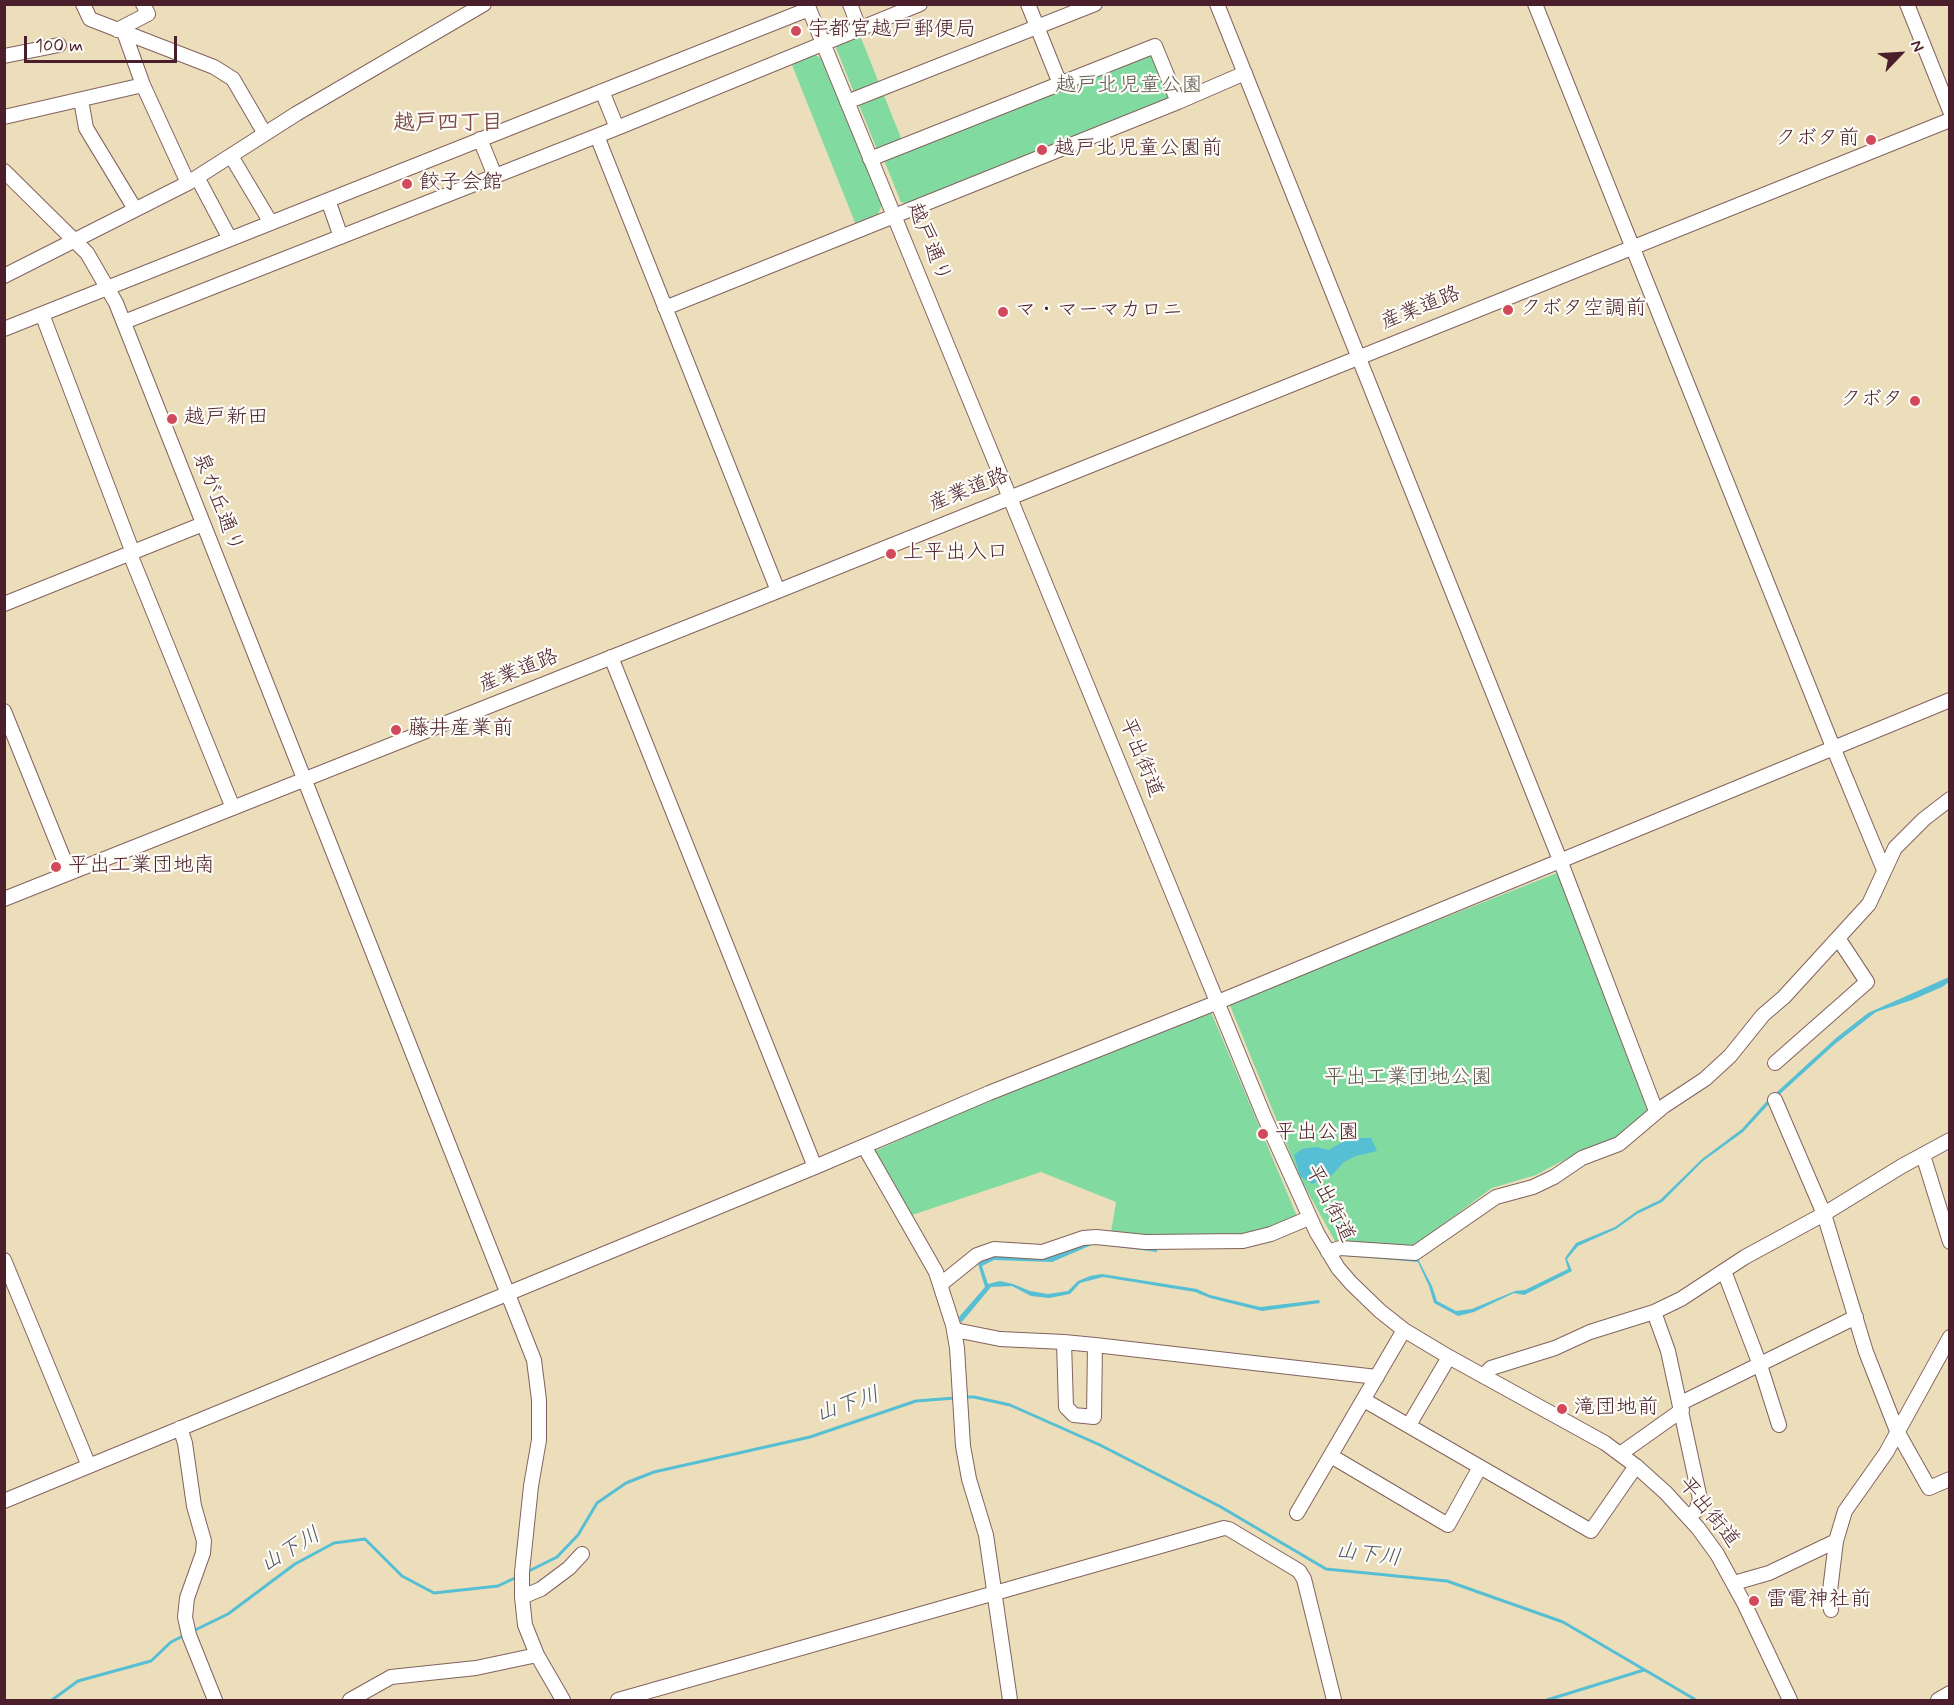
<!DOCTYPE html>
<meta charset="utf-8">
<style>
body{margin:0}
#map{position:relative;width:1954px;height:1705px;overflow:hidden;background:#ecdebb;font-family:Mynerve,sans-serif}
canvas{display:block}
.frame{position:absolute;inset:0;border:6px solid #4a1f2b;pointer-events:none}
.north{position:absolute;left:1870px;top:24px;width:60px;height:60px;-webkit-text-stroke:4px #fdfcf7;paint-order:stroke;rotate:65deg;font-size:16px;font-weight:700;line-height:24px;text-align:center;color:#4a1f2b}
.north::after{content:'';display:block;margin:auto;width:21px;height:27px;background:#4a1f2b;clip-path:polygon(50% 0,100% 100%,50% 72%,0 100%)}
.scale{position:absolute;left:24px;top:36px;width:153px;height:27px;box-sizing:border-box;border:3px solid #4a1f2b;border-top:0;padding-left:8px;font-size:18px;line-height:21px;white-space:nowrap;color:#4a1f2b;-webkit-text-stroke:4px #fdfcf7;paint-order:stroke}
</style>
<div id="map">
<canvas width="1954" height="1705"></canvas>
<div class="frame"></div>
<div class="north">N</div>
<div class="scale">100 m</div>
</div>
<script>
const context = document.querySelector('canvas').getContext('2d');
context.lineJoin = 'round';
function fill(path, color) { context.fillStyle = color; context.fill(path, 'evenodd'); }
const poly = rows => new Path2D(rows.map(r => 'M' + r).join(''));
function trace(path, color, width, dash) { context.strokeStyle = color; context.lineWidth = width; context.lineCap = dash ? 'butt' : 'round'; context.setLineDash(dash || []); context.stroke(path); }
function write(font, color, halo, rows, align = 'center') {
  context.font = font + ' Mynerve,"Klee One",sans-serif'; context.lineWidth = 4.5; context.setLineDash([]); context.textBaseline = 'middle'; context.strokeStyle = halo; context.fillStyle = color; for (const [text, x, y, turn = 0] of rows) {
    context.save(); context.translate(x, y); context.rotate((+turn || 0) * Math.PI / 180); context.textAlign = isNaN(turn) ? turn : align; if (halo) context.strokeText(text, 0, 0); context.fillText(text, 0, 0); context.restore();
  }
}
fill(poly([
 [859,33,903,143,878,152,836,48,839,41],
 [1154,48,1173,97,907,204,901,202,883,158],
 [815,55,821,58,882,205,877,216,856,225,792,65],
 [1557,873,1648,1112,1612,1141,1560,1162,1536,1175,1492,1188,1411,1248,1335,1241,1301,1180,1229,1003],
 [1211,1012,1299,1221,1271,1234,1110,1238,1116,1202,1041,1172,912,1215,875,1151,984,1102]
]), '#81dba1');
fill(poly([
 [1949,977,1949,982,1942,987,1912,1000,1876,1012,1835,1044,1768,1105,1743,1132,1703,1161,1662,1202,1637,1214,1616,1229,1578,1246,1567,1259,1572,1271,1524,1295,1514,1293,1474,1312,1458,1316,1434,1303,1429,1286,1418,1262,1346,1256,1345,1253,1418,1259,1432,1286,1437,1301,1456,1311,1472,1309,1515,1291,1525,1290,1568,1269,1565,1258,1576,1243,1615,1227,1637,1211,1660,1200,1702,1159,1742,1129,1766,1102,1836,1038,1868,1013],
 [1357,1138,1371,1138,1377,1151,1356,1156,1344,1162,1331,1176,1312,1184,1300,1176,1294,1155,1302,1149,1316,1147,1329,1150,1344,1141],
 [1094,1240,1157,1249,1157,1252,1094,1244,1052,1262,994,1260,982,1266,988,1284,1000,1281,1013,1284,1030,1291,1048,1294,1068,1291,1078,1281,1090,1276,1102,1274,1197,1289,1210,1295,1260,1307,1319,1300,1320,1303,1262,1311,1210,1298,1195,1292,1103,1277,1080,1283,1070,1294,1049,1298,1031,1296,1012,1286,991,1287,961,1323,959,1317,985,1287,978,1264,992,1256,1050,1257]
]), '#57bfd4');
trace(poly([
 [964,1397,974,1397,1010,1405,1100,1445,1221,1507,1326,1569,1447,1581,1563,1622,1696,1700],
 [525,1573,557,1557,578,1535,597,1503,626,1483,654,1472,810,1437,916,1401,955,1398],
 [193,1631,228,1614,295,1564,334,1543,365,1539,402,1576,434,1593,498,1586,517,1577],
 [52,1700,78,1681,151,1661,171,1642,185,1635],
 [1547,1700,1644,1670]
]), '#57bfd4', 3);
const minor = poly([
 [83,4,90,19,214,67,233,79,265,134],
 [807,4,1264,1116,1317,1233,1338,1268,1351,1283,1380,1311,1404,1330,1449,1357,1605,1443,1636,1466,1666,1493,1698,1528,1717,1554,1745,1605,1790,1700],
 [850,4,859,28],
 [1028,4,1060,84],
 [1217,4,1560,860,1656,1111],
 [1535,4,1833,747,1884,870],
 [1907,4,1950,111],
 [117,30,148,14,143,4],
 [124,32,143,85,188,183],
 [4,56,59,45],
 [602,91,617,128],
 [81,100,86,128,135,209],
 [847,102,1095,4],
 [4,117,143,85],
 [597,136,778,591],
 [480,139,495,176],
 [231,156,271,223],
 [870,159,1155,46,1178,102],
 [4,171,87,253,116,303,534,1360,539,1400,539,1440,531,1486,522,1572,522,1597,525,1625,537,1655,563,1700],
 [197,177,230,239],
 [328,200,341,237],
 [4,276,188,183,296,114,484,4],
 [665,308,1178,102,1245,73],
 [42,314,133,553],
 [124,322,617,128,920,4],
 [4,329,809,9],
 [130,554,233,808],
 [4,604,203,524],
 [611,657,815,1167],
 [4,711,69,872],
 [4,899,778,591,1950,120],
 [1775,1063,1867,982,1838,938],
 [1775,1100,1824,1214,1866,1352,1897,1431,1929,1488,1950,1479],
 [864,1146,936,1272,953,1325,957,1348,963,1446,969,1479,986,1535,1010,1700],
 [1923,1155,1950,1242],
 [1328,1252,1340,1248,1415,1253,1496,1197,1533,1187,1554,1177,1582,1158,1619,1144,1664,1106,1705,1079,1730,1056,1763,1015,1784,997,1869,904,1895,848,1924,819,1950,799],
 [4,1260,89,1466],
 [1724,1271,1760,1365,1779,1425],
 [941,1284,977,1255,994,1249,1042,1252,1083,1238,1096,1237,1145,1242,1243,1241,1271,1234,1309,1218],
 [1654,1312,1668,1351,1700,1499,1696,1511,1688,1516],
 [955,1332,960,1331,1000,1339,1064,1342],
 [1095,1345,1094,1417,1074,1415,1066,1407,1064,1342,1095,1345,1377,1377],
 [1483,1376,1491,1368,1555,1348,1590,1332,1654,1312,1681,1299,1745,1257,1824,1214,1902,1166,1950,1140],
 [1364,1400,1591,1531,1636,1466],
 [1681,1403,1856,1317],
 [1409,1425,1449,1357],
 [180,1428,185,1443,194,1506,204,1541,203,1553,187,1598,185,1617,189,1635,215,1700],
 [1620,1454,1682,1410],
 [1331,1456,1448,1525,1480,1467],
 [4,1501,815,1167,989,1093,1218,1002,1950,700],
 [1297,1513,1404,1330],
 [1734,1583,1769,1573,1836,1541],
 [522,1597,541,1589,569,1568,582,1554],
 [1831,1610,1829,1599,1836,1541,1845,1511,1886,1453,1950,1337],
 [350,1700,391,1677,476,1668,537,1655],
 [618,1700,1224,1528,1229,1529,1299,1571,1304,1579,1334,1700],
 [1938,1700,1950,1693]
]);
trace(minor, '#83625d', 16);
trace(minor, '#fff', 14);
for (const [x, y, r, color] of [
 [796,31,6,"#d1495b"],
 [1871,140,6,"#d1495b"],
 [1042,150,6,"#d1495b"],
 [407,184,6,"#d1495b"],
 [1508,310,6,"#d1495b"],
 [1003,312,6,"#d1495b"],
 [1915,401,6,"#d1495b"],
 [172,419,6,"#d1495b"],
 [891,554,6,"#d1495b"],
 [396,730,6,"#d1495b"],
 [56,867,6,"#d1495b"],
 [1263,1134,6,"#d1495b"],
 [1562,1409,6,"#d1495b"],
 [1754,1601,6,"#d1495b"]
]) { const dot = new Path2D(); dot.arc(x, y, r, 0, 2 * Math.PI); context.fillStyle = color; context.fill(dot); trace(dot, '#fdfcf7', 2); }
write('21px', '#4a1f2b', '#fdfcf7', [
 ["宇都宮越戸郵便局",808,31],
 ["クボタ前",1859,140,"right"],
 ["越戸北児童公園前",1054,150],
 ["餃子会館",419,184],
 ["クボタ空調前",1520,310],
 ["マ・マーマカロニ",1015,312],
 ["クボタ",1903,401,"right"],
 ["越戸新田",184,419],
 ["上平出入口",903,554],
 ["藤井産業前",408,730],
 ["平出工業団地南",68,867],
 ["平出公園",1275,1134],
 ["滝団地前",1574,1409],
 ["雷電神社前",1766,1601]
], 'left');
write('21px', '#5a574e', '#fdfcf7', [
 ["越戸北児童公園",1129,87],
 ["平出工業団地公園",1408,1079]
]);
write('21px', '#4a1f2b', '#fdfcf7', [
 ["越戸通り",928,243,68],
 ["産業道路",1421,309,-22],
 ["産業道路",969,491,-22],
 ["泉が丘通り",217,503,69],
 ["産業道路",519,672,-22],
 ["平出街道",1140,758,68],
 ["平出街道",1329,1204,63],
 ["平出街道",1708,1513,51]
]);
write('bold 22px', '#7f4c4c', '#fdfcf7', [
 ["越戸四丁目",448,124]
]);
write('italic 22px', '#4f5766', '#fdfcf7', [
 ["山下川",848,1406,-19],
 ["山下川",291,1551,-31],
 ["山下川",1368,1556,7]
]);
</script>
